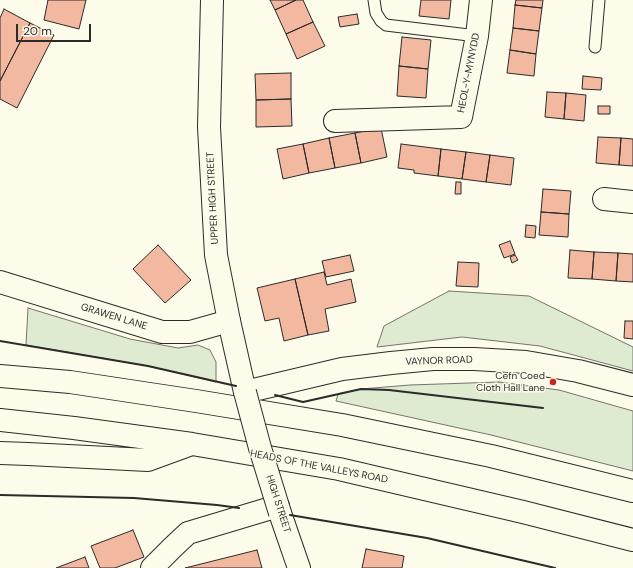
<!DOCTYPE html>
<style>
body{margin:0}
#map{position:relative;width:633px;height:568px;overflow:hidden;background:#fdfbea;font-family:"DM Sans",sans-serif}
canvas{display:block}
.scale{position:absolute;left:16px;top:24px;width:75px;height:18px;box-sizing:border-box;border:2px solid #2b2b2b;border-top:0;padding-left:5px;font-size:12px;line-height:14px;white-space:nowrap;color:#2b2b2b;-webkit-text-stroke:3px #fdfbea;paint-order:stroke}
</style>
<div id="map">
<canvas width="633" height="568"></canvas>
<div class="scale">20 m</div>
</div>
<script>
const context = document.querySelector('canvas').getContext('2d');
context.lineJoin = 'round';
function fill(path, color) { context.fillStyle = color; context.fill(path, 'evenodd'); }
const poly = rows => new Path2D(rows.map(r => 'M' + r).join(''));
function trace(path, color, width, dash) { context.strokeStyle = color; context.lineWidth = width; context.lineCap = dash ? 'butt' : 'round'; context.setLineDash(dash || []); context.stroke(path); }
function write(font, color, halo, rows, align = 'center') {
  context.font = font + ' "DM Sans",sans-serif'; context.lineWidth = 3; context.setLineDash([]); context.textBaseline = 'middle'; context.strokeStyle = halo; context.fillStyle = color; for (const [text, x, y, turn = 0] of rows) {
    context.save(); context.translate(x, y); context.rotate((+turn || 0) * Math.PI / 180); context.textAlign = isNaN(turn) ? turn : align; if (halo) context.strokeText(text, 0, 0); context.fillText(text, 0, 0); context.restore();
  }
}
const green = poly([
 [449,291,529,296,633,347,633,371,540,346,462,337,377,347,384,326,449,291],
 [28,308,130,339,178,348,198,345,210,350,216,362,216,382,148,366,26,345,28,308],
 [499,382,559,390,633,411,633,471,491,435,336,401,338,394,361,389,410,385,499,382]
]);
fill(green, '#deebd1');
trace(green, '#74746e', 1);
const building = poly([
 [48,0,86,0,79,29,44,20,48,0],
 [270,0,296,0,275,10,270,0],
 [296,0,303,0,313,22,286,34,275,10,296,0],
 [421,0,451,0,449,19,419,16,421,0],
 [516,0,543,0,542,8,515,5,516,0],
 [515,5,542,8,539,31,513,28,515,5],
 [4,9,30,23,0,81,0,18,4,9],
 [357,14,359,24,340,27,338,17,357,14],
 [313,22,325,46,297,59,286,34,313,22],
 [30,23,54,35,17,108,0,99,0,81,30,23],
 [513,28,539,31,536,54,510,50,513,28],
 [402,37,431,40,428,69,399,66,402,37],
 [510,50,536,54,534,76,507,73,510,50],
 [399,66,428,69,426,98,397,96,399,66],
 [291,73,291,99,256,100,255,74,291,73],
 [583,76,602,78,601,90,582,89,583,76],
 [547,92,566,93,564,119,545,117,547,92],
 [566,93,586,95,584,121,564,119,566,93],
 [291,99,292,126,256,127,256,100,291,99],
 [598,106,610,106,610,114,598,114,598,106],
 [381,128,387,157,361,163,355,133,381,128],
 [355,133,361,163,335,168,329,138,355,133],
 [598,137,621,138,619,165,596,163,598,137],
 [329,138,335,168,309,173,303,144,329,138],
 [621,138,633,139,633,166,619,165,621,138],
 [303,144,309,173,283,179,277,149,303,144],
 [401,144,441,149,438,176,414,173,414,170,398,168,401,144],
 [441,149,466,152,462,179,438,176,441,149],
 [466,152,490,155,486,182,462,179,466,152],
 [490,155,514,158,511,185,486,182,490,155],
 [456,182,461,182,461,194,455,194,456,182],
 [543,189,571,191,569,214,541,212,543,189],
 [541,212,569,214,568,237,539,235,541,212],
 [526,225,536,226,535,238,525,237,526,225],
 [510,241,515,254,504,258,499,245,510,241],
 [158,245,191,280,165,303,133,269,158,245],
 [570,250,594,252,592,279,568,278,570,250],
 [594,252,618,253,616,281,592,279,594,252],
 [618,253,633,254,633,282,616,281,618,253],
 [350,255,354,271,326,277,322,261,350,255],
 [515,255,518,260,512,263,510,257,515,255],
 [458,262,479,263,478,287,456,286,458,262],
 [324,272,327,285,351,279,356,302,325,309,329,331,308,335,295,279,324,272],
 [295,279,308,335,284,341,279,318,265,321,257,288,295,279],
 [625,321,633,321,633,339,624,338,625,321],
 [133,530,144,557,115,568,100,568,91,546,133,530],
 [366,549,404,556,402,568,362,568,366,549],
 [257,550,262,568,185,568,257,550],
 [85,557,89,568,56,568,85,557]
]);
fill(building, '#f2b8a0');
trace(building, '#2b2b2b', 1);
const service = poly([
 [374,0,376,13,381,21,386,25,477,36],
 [595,47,599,0]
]);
const minor = poly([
 [335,121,461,117,477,36,481,0],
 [604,199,633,202],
 [0,282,162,332,190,332,229,321],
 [152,568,173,547,188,533,278,506]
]);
const tertiary = poly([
 [245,392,342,369,391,363,433,359,474,359,526,362,578,371,633,385]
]);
const primary = poly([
 [212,0,209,127,216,255,229,321,245,392],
 [280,513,299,568]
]);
const trunk = poly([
 [0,376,70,382,196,401,342,425,491,456,633,491],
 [0,420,74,428,192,444,339,469,523,512,633,540],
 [0,453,28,454,148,460,189,445]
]);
trace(service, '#2b2b2b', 13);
trace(minor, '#2b2b2b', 24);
trace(tertiary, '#2b2b2b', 24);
trace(primary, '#2b2b2b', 24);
trace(trunk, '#2b2b2b', 24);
trace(service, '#fdfbea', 11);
trace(minor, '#fdfbea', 22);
trace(tertiary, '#fdfbea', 22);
trace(primary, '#fdfbea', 22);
trace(trunk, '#fdfbea', 22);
const primaryBridge = poly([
 [245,392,260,448,280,513]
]);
trace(primaryBridge, '#2b2b2b', 24, []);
trace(primaryBridge, '#fdfbea', 22);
trace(poly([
 [0,341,148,366,236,386],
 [275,395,303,402,361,389,389,390,543,408],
 [0,495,134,498,217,505,239,508],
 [290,515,427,538,555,568]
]), '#2b2b2b', 2);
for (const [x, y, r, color] of [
 [553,382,4,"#c62828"]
]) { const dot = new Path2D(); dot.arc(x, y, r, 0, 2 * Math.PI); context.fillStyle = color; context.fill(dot); trace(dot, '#fdfbea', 1.5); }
write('10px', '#2b2b2b', '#fdfbea', [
 ["HEOL-Y-MYNYDD",469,73,-79],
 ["UPPER HIGH STREET",213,198,-93],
 ["GRAWEN LANE",114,317,17],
 ["VAYNOR ROAD",439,361,-2],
 ["HEADS OF THE VALLEYS ROAD",319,467,11],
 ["HIGH STREET",278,504,72]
]);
write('10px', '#2b2b2b', '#fdfbea', [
 ["Cefn Coed",545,376],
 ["Cloth Hall Lane",545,388]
], 'right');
</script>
